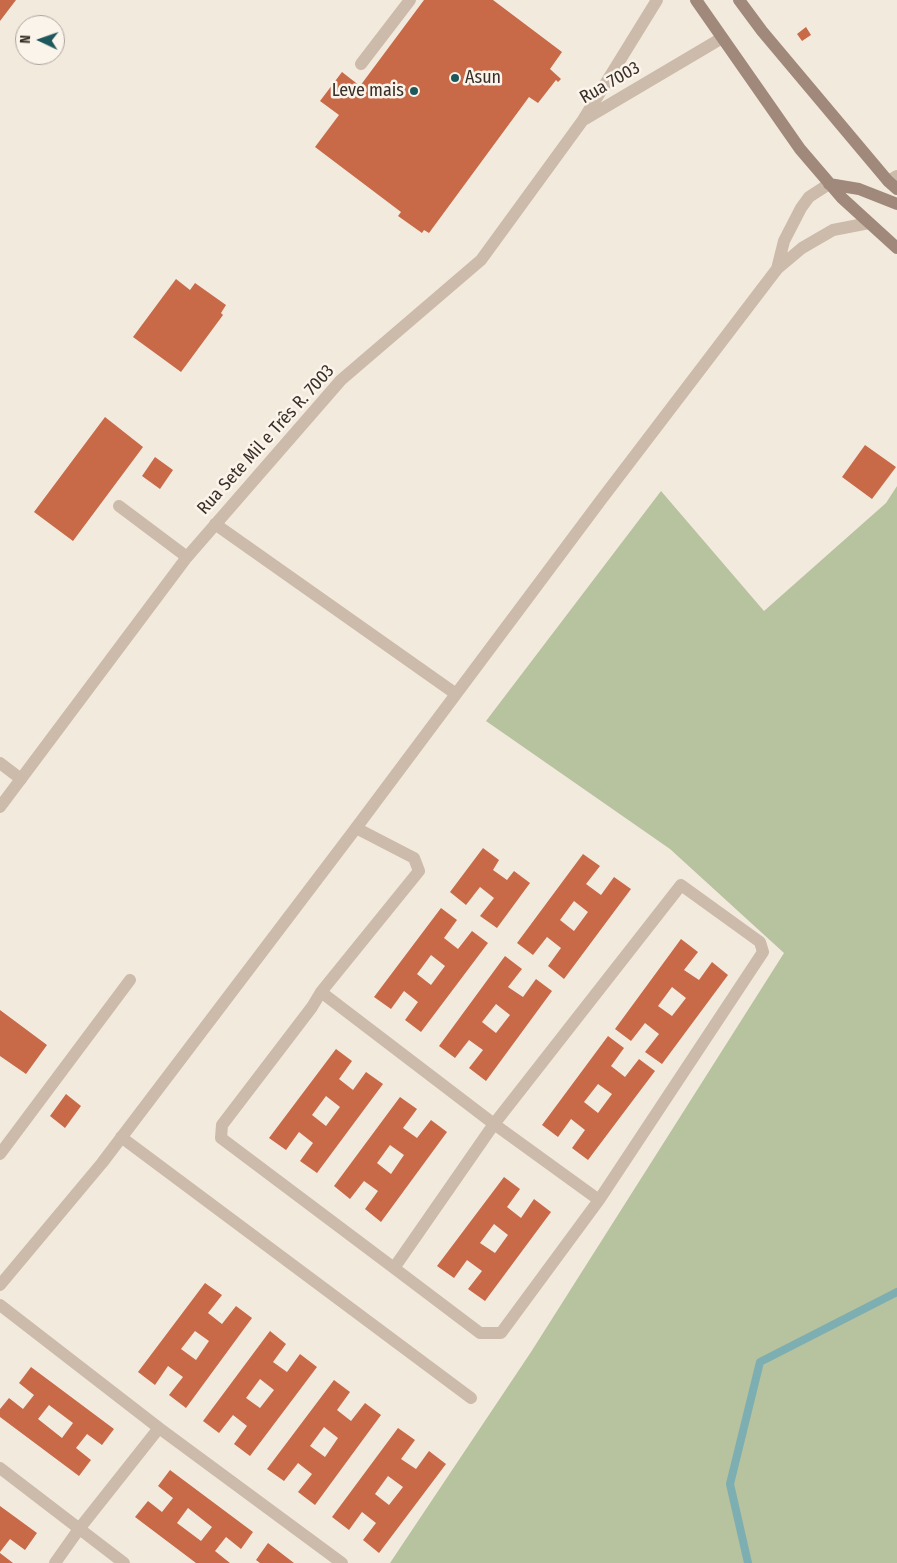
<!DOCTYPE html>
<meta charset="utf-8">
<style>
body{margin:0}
#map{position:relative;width:897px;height:1563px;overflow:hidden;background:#f3eade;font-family:"Fira Sans Condensed",sans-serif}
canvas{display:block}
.north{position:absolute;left:15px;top:15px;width:50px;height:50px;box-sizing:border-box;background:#faf4eb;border:1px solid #ada59d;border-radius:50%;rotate:273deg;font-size:14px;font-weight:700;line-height:20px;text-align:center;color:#392f29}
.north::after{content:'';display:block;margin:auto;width:18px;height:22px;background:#1e575c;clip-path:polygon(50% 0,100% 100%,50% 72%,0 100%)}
</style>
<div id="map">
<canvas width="897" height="1563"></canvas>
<div class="north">N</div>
</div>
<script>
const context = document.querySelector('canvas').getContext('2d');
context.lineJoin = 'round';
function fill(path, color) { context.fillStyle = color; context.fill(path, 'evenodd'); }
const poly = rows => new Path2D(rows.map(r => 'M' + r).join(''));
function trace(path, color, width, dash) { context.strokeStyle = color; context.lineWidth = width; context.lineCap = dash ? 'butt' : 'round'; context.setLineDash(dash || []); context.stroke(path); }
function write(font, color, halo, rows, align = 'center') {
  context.font = font + ' "Fira Sans Condensed",sans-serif'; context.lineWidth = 5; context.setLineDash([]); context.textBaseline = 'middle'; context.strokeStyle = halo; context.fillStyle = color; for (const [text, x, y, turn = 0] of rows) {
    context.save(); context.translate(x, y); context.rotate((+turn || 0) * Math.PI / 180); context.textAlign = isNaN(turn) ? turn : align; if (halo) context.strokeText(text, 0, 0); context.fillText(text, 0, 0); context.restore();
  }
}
fill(poly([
 [897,486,897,1563,390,1563,531,1352,784,953,670,849,486,721,661,491,764,611,886,503]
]), '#b6c39e');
trace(poly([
 [748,1563,730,1484,760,1362,897,1292]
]), '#7daeb1', 8);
fill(poly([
 [0,0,16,0,0,21],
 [424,0,493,0,562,52,550,69,561,79,558,82,556,80,538,103,529,97,429,233,424,230,422,233,398,216,401,212,315,147,339,115,320,101,342,72,360,86],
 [806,27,811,35,802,41,797,34],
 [176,279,190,290,195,283,226,305,221,313,223,315,181,372,133,337],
 [105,417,143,447,73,541,34,512],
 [865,445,896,467,872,499,842,477],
 [155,457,173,470,160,489,142,476],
 [483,848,499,860,493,870,507,880,514,871,530,883,497,928,480,916,494,898,480,887,466,905,450,892],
 [583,854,600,866,586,884,601,895,614,877,631,889,564,979,548,966,561,948,547,937,533,955,517,943],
 [574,901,588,912,574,931,560,920],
 [441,908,457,920,444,938,458,949,472,931,488,943,421,1032,405,1020,418,1002,404,991,391,1009,374,997],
 [431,955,445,966,431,985,417,974],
 [681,939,698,952,684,970,699,980,712,962,728,975,662,1064,645,1052,659,1034,645,1023,631,1041,615,1029],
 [672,987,686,998,672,1016,658,1006],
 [505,956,522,969,508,987,523,997,536,979,552,991,486,1081,469,1068,483,1050,469,1040,455,1058,439,1046],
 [496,1004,510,1015,496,1033,482,1022],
 [0,1010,47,1045,26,1074,0,1056],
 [608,1036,624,1048,611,1066,625,1077,639,1059,655,1071,588,1160,572,1148,585,1130,571,1119,558,1137,542,1125],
 [598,1084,612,1094,598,1113,584,1102],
 [336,1049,352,1061,339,1079,353,1090,366,1072,383,1084,317,1173,300,1161,313,1143,299,1132,286,1150,269,1138],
 [326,1096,340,1107,326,1126,312,1115],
 [66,1094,81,1106,65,1128,50,1116],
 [400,1097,417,1109,403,1128,417,1138,431,1120,447,1132,381,1222,365,1209,378,1191,364,1181,350,1199,334,1186],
 [390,1145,404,1155,391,1174,377,1163],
 [504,1177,520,1189,507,1207,521,1218,534,1199,551,1212,485,1301,468,1289,482,1271,467,1260,454,1278,437,1266],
 [494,1224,508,1235,495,1253,480,1243],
 [205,1283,222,1295,208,1313,222,1324,236,1306,252,1318,186,1408,169,1395,183,1377,168,1366,155,1385,138,1372],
 [195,1331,209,1341,196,1360,181,1349],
 [270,1331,286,1344,273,1362,287,1372,300,1354,317,1367,250,1456,234,1444,247,1426,233,1415,219,1433,203,1421],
 [260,1379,274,1390,260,1408,246,1398],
 [31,1367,114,1429,102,1445,87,1434,76,1448,91,1460,79,1476,0,1417,0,1409,9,1398,23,1409,34,1395,19,1383],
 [49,1405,73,1423,62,1438,38,1419],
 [334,1380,350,1392,337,1410,351,1421,365,1403,381,1415,315,1505,298,1492,312,1474,298,1463,284,1481,267,1469],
 [324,1427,338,1438,325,1457,310,1446],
 [398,1428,415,1440,401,1459,416,1469,429,1451,446,1464,379,1553,363,1540,376,1523,362,1512,349,1530,332,1517],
 [388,1476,403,1487,389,1505,375,1494],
 [170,1470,253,1532,241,1549,226,1537,215,1551,230,1563,196,1563,135,1517,148,1501,162,1512,173,1498,158,1486],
 [188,1508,212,1527,201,1541,177,1523],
 [0,1506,37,1533,25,1550,10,1539,0,1552],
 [268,1543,294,1563,260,1563,256,1560],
 [0,1553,13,1563,0,1563]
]), '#c86948');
trace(poly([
 [361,64,410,0],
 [119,506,187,557],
 [0,763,21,779],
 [356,828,414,858,419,871,321,992,312,1007,222,1125,221,1138,394,1268,480,1333,501,1333,599,1200,763,952,760,942,681,885,494,1124,394,1268],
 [321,992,494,1124,599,1200],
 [0,1154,130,980]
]), '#ccbaaa', 12);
trace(poly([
 [585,119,722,38],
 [888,181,897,176],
 [777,269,784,241,801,208,809,197,829,184],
 [215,524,456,694],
 [0,807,187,557,341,380,481,260,583,120,657,0],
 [121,1137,471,1398],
 [0,1285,102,1163,356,828,601,500,777,269,802,248,833,230,869,223],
 [0,1305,159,1428,342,1563],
 [0,1468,124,1563],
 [55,1563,79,1529,159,1428]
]), '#ccbaaa', 12);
trace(poly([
 [696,0,800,149,842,198,897,248],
 [739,0,762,31,888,181,897,189],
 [829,184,859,189,897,204]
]), '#a0897b', 12);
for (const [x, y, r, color] of [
 [455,78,5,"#1e575c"],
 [414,91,5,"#1e575c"]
]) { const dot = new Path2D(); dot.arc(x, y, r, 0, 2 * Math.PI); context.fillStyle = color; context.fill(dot); trace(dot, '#faf4eb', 2); }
write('18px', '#392f29', '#faf4eb', [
 ["Asun",465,78],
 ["Leve mais",404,91,"right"]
], 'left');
write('18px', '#392f29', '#faf4eb', [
 ["Rua 7003",610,83,-30],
 ["Rua Sete Mil e Três R. 7003",266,440,-48]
]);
</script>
